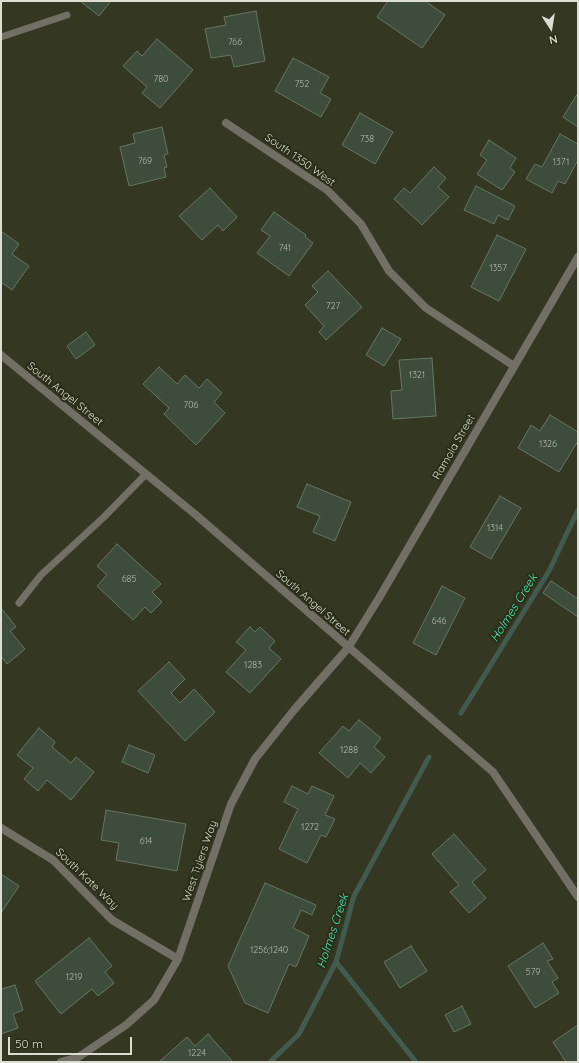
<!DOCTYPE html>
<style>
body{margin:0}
#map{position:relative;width:579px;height:1063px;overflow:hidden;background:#343722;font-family:Quicksand,sans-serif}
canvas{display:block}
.frame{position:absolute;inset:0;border:2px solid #dbded1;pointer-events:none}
.north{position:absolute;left:531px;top:8px;width:40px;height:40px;-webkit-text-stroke:3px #2a2d18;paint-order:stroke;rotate:168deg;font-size:11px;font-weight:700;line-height:16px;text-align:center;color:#dbded1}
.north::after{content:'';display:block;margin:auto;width:14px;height:18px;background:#dbded1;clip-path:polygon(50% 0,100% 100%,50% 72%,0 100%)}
.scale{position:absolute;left:8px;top:1037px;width:124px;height:18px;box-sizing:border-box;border:2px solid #dbded1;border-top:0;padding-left:5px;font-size:12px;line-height:14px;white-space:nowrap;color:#dbded1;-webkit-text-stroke:3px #2a2d18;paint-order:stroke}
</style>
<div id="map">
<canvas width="579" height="1063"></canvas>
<div class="frame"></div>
<div class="north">N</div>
<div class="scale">50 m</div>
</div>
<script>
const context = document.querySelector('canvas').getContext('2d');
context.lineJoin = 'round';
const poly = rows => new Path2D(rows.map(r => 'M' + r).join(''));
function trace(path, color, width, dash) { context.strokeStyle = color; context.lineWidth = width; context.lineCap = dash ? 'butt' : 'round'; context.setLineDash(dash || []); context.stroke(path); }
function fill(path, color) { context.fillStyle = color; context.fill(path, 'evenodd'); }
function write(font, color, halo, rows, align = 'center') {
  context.font = font + ' Quicksand,sans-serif'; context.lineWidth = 4; context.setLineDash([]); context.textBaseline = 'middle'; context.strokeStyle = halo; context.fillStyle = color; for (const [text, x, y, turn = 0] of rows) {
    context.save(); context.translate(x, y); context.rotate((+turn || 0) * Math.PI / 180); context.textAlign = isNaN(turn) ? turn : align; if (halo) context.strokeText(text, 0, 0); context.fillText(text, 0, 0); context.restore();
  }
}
trace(poly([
 [461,713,549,571,578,510],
 [336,962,416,1062],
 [270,1062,299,1034,336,962,354,896,429,757]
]), '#425b4e', 5);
const building = poly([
 [80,1,111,1,99,16,80,1],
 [388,1,425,1,445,15,422,48,377,17,388,1],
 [256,11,265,61,234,67,231,55,211,58,205,29,226,25,224,17,256,11],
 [157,39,193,70,160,108,142,93,147,87,123,66,137,51,142,56,157,39],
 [293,58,329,77,320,93,331,99,321,117,275,91,293,58],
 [578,93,578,127,563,117,578,93],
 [360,113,393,132,375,164,342,145,360,113],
 [162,127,168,154,164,155,167,167,164,168,166,177,129,186,120,147,135,143,133,134,162,127],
 [560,134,578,144,578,160,565,184,558,181,552,193,526,179,535,164,542,167,560,134],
 [489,140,516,158,510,168,515,172,502,190,477,174,487,160,480,155,489,140],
 [434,167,446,178,438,187,449,197,422,225,394,199,404,188,410,193,434,167],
 [476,186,515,206,508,220,498,215,494,224,464,210,476,186],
 [210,188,237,217,223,231,218,225,202,240,179,216,210,188],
 [274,212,306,235,305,237,313,243,289,276,257,253,270,236,261,230,274,212],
 [1,231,19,244,12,254,29,266,12,290,1,282,1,231],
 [497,235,526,249,499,301,471,287,497,235],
 [328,271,362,307,326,340,319,332,324,326,305,305,318,292,312,286,328,271],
 [382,328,401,339,384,366,366,355,382,328],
 [86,332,95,345,76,359,67,346,86,332],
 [432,358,436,416,393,419,391,391,402,390,399,360,432,358],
 [159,367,177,384,185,375,199,388,207,379,222,393,214,402,225,413,196,445,164,414,169,408,143,384,159,367],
 [550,415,578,432,578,441,559,472,518,448,531,425,540,431,550,415],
 [307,484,351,502,335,541,313,532,320,516,297,507,307,484],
 [500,496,521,508,491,559,470,547,500,496],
 [117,544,161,584,152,592,162,602,151,613,145,607,133,620,97,586,107,575,97,566,117,544],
 [551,581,578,599,578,617,543,593,551,581],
 [442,586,465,598,436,655,413,643,442,586],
 [1,609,2,609,16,627,10,631,25,649,7,664,1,656,1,609],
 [250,627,255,632,260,627,275,641,269,648,281,659,250,693,226,672,246,650,236,642,250,627],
 [169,662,185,679,171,693,180,703,194,689,215,712,185,741,138,691,169,662],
 [359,720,381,738,374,747,385,757,371,773,360,763,348,778,319,753,343,726,349,731,359,720],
 [39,728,55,742,52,747,71,763,76,757,94,772,71,800,47,780,38,791,24,779,33,768,17,755,39,728],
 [129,745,155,755,148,773,122,762,129,745],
 [292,786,308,794,312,786,334,796,325,815,335,819,326,837,321,835,307,863,279,849,298,809,284,802,292,786],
 [106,810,186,824,177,871,116,860,119,843,101,840,106,810],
 [454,834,486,870,472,882,486,898,469,913,450,892,459,885,432,854,454,834],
 [1,874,19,886,1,913,1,874],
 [265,883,316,905,312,915,301,910,293,928,309,936,296,967,289,964,268,1013,245,1003,228,966,265,883],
 [89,938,112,966,105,972,114,983,98,996,92,989,61,1014,35,981,89,938],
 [543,943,553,959,547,961,558,978,552,982,559,993,535,1008,508,966,543,943],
 [411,946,427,971,400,988,384,962,411,946],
 [15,985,23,1010,13,1014,18,1028,1,1034,1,987,2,989,15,985],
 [462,1006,471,1024,454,1032,445,1015,462,1006],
 [578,1025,578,1062,566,1062,553,1042,578,1025],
 [208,1034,232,1061,230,1062,159,1062,187,1037,195,1046,208,1034]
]);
fill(building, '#3d4c3b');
trace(building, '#677764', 1);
trace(poly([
 [1,37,67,15],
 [19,603,41,575,104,517,146,474]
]), '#726f65', 7);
trace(poly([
 [226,123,327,190,361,224,389,271,426,308,514,366],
 [1,828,53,860,112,920,178,959],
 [61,1062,77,1058,126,1025,154,1000,178,959,231,804,255,759,294,710,348,648,379,598,578,257]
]), '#726f65', 8);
trace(poly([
 [1,355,196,515,493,772,578,897]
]), '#726f65', 8);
write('9px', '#b4baac', null, [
 ["766",235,42],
 ["780",161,79],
 ["752",302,84],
 ["738",367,139],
 ["769",145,161],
 ["1371",561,162],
 ["741",285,248],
 ["1357",498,268],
 ["727",333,306],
 ["1321",417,375],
 ["706",191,405],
 ["1326",548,444],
 ["1314",495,528],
 ["685",129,579],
 ["646",439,621],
 ["1283",253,665],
 ["1288",349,750],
 ["1272",310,827],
 ["614",146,841],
 ["1256;1240",269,950],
 ["579",533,972],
 ["1219",74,977],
 ["1224",197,1053]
]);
write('11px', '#dbded1', '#2a2d18', [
 ["South 1350 West",300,160,35],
 ["South Angel Street",65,394,39],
 ["Ramola Street",454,447,-60],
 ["South Angel Street",313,603,41],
 ["West Tylers Way",200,861,-71],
 ["South Kate Way",87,879,44]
]);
write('italic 12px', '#4beab3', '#2a2d18', [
 ["Holmes Creek",514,608,-58],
 ["Holmes Creek",333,931,-72]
]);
</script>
